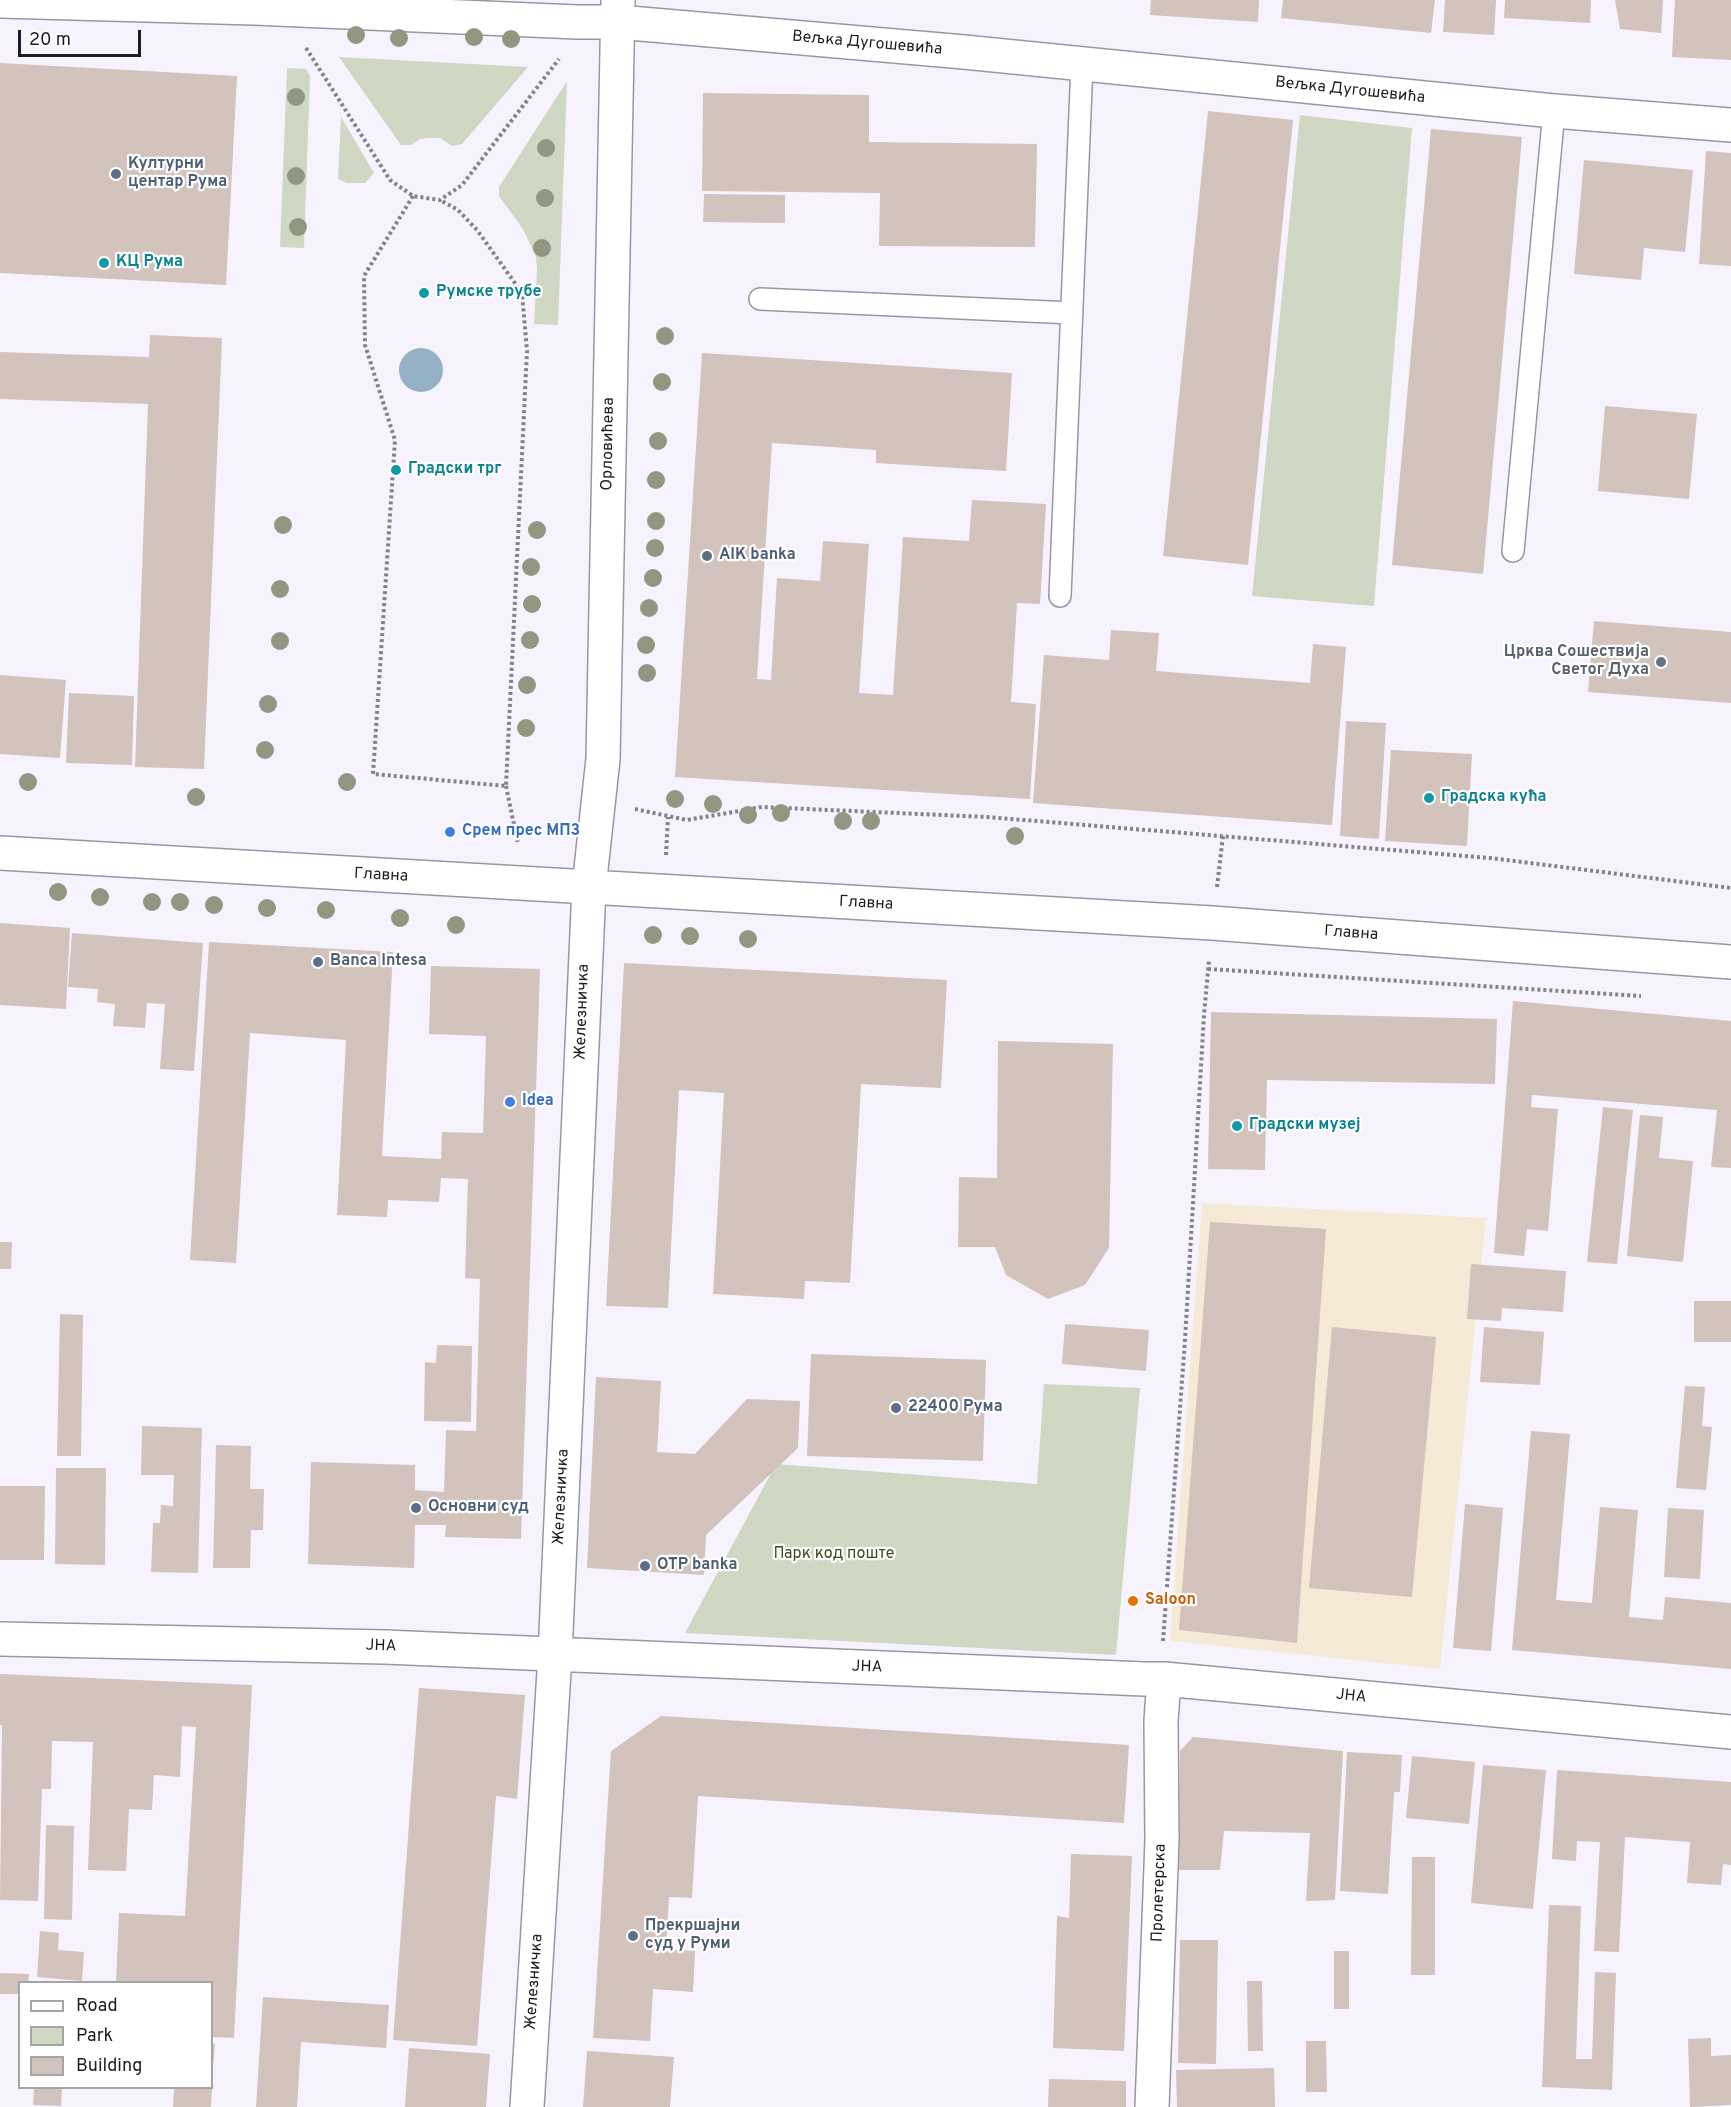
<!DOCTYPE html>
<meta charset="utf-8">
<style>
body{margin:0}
#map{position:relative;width:1731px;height:2107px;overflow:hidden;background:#f7f3fe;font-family:Overpass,sans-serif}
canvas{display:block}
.legend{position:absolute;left:18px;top:1981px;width:195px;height:108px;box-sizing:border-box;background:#fff;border:2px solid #a5a4a6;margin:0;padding:8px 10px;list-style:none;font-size:18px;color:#1e1c21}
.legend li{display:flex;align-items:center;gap:12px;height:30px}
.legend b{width:30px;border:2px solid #a5a4a6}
.scale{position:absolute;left:18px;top:30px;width:123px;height:27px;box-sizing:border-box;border:3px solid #1e1c21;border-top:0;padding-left:8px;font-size:18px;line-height:21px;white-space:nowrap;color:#1e1c21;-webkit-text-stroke:4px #fff;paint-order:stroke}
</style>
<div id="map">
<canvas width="1731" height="2107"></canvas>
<ul class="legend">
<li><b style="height:8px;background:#fff"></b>Road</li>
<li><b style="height:16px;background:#d0d7c2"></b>Park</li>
<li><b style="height:16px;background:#d2c3bc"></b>Building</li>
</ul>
<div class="scale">20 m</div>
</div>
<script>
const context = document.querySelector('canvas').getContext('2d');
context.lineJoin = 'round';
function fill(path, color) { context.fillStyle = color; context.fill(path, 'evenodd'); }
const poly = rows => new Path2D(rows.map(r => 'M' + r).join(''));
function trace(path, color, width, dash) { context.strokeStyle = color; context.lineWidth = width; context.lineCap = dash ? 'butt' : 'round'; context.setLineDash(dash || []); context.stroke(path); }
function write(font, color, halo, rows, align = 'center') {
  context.font = font + ' Overpass,sans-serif'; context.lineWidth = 4.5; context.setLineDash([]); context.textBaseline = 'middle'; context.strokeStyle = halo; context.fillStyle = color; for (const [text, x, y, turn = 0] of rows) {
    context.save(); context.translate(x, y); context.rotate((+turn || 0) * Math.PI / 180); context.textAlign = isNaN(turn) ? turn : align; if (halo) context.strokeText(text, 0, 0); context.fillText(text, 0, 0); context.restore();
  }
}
fill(poly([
 [1202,1203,1486,1218,1440,1669,1170,1641]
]), '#f4ead5');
fill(poly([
 [339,57,528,67,462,144,452,146,440,138,429,138,420,139,411,145,401,145],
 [287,68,306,69,310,76,304,248,280,247],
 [567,81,558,325,534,324,537,270,536,257,523,229,499,196,499,187],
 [1300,115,1412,128,1374,606,1252,596],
 [341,117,374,173,365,183,347,183,338,179],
 [1044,1384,1140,1388,1116,1655,685,1633,776,1464,1037,1484]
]), '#d0d7c2');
fill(poly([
 '399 370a22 22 0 1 1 44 0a22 22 0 1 1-44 0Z'
]), '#95b1c5');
fill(poly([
 [1151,0,1259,0,1258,22,1150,15],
 [1283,0,1435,0,1431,33,1281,18],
 [1445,0,1496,0,1494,35,1443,32],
 [1505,0,1591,0,1590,23,1504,18],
 [1615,0,1663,0,1661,33,1620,29],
 [1675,0,1731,0,1731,60,1672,57],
 [0,63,237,76,226,285,0,273],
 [703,93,869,95,869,142,1037,144,1035,247,879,246,880,193,702,191],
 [1208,111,1293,120,1248,565,1163,556],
 [1431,129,1522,137,1483,574,1392,565],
 [1706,151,1731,153,1731,266,1699,264],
 [1584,160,1693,170,1685,252,1644,248,1641,280,1574,274],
 [704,194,785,195,785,223,703,222],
 [150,335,222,338,204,769,135,767,148,404,0,399,0,352,149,357],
 [702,353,1012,373,1006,471,876,463,876,450,772,443,757,679,771,680,777,578,820,581,823,541,869,544,859,693,893,695,903,537,969,541,972,500,1046,504,1040,604,1017,603,1011,702,1036,704,1030,799,675,777],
 [1605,406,1697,414,1689,499,1598,491],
 [1594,621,1731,632,1731,703,1588,692],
 [1111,630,1159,633,1156,671,1310,683,1313,644,1346,647,1332,825,1033,803,1044,655,1109,660],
 [0,675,66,680,60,758,0,754],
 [69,693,134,696,132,765,66,763],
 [1346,721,1386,723,1379,839,1340,836],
 [1391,750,1472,754,1467,846,1385,841],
 [0,923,70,928,66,1009,0,1005],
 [72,933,203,943,194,1071,160,1069,165,1004,147,1003,145,1028,113,1026,115,1004,97,1002,98,989,68,987],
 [209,942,393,952,382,1156,441,1159,442,1132,483,1133,486,1036,429,1034,431,966,540,969,521,1539,445,1537,446,1525,415,1525,414,1568,308,1564,311,1462,415,1465,415,1490,444,1492,446,1430,476,1431,480,1279,465,1278,468,1179,441,1178,439,1202,388,1200,387,1217,337,1215,346,1040,250,1033,236,1263,190,1260],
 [624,963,947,980,941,1088,861,1084,850,1283,805,1281,804,1299,713,1294,724,1093,679,1090,668,1308,606,1306],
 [1513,1001,1731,1021,1731,1168,1711,1167,1717,1110,1532,1095,1531,1107,1558,1109,1548,1231,1527,1229,1524,1256,1494,1253],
 [1211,1012,1497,1019,1495,1084,1267,1080,1265,1170,1208,1169],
 [998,1041,1113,1044,1109,1248,1085,1285,1048,1299,1006,1275,995,1247,958,1247,959,1177,997,1178],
 [1603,1107,1633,1110,1617,1264,1587,1262],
 [1640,1115,1663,1117,1659,1158,1693,1161,1683,1262,1627,1256],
 [1210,1222,1326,1229,1297,1643,1179,1630],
 [0,1242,12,1242,11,1269,0,1269],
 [1471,1264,1566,1271,1563,1312,1502,1308,1501,1321,1467,1319],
 [1694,1301,1731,1301,1731,1342,1694,1342],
 [60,1314,83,1315,81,1456,57,1456],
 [1065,1324,1149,1330,1146,1371,1062,1364],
 [1332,1327,1436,1337,1412,1597,1309,1588],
 [1484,1327,1544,1332,1540,1385,1480,1382],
 [437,1345,472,1346,471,1422,424,1421,425,1362,436,1363],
 [811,1354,986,1360,983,1461,807,1456],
 [596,1377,661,1381,657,1452,695,1454,747,1399,800,1401,798,1448,706,1535,704,1575,587,1568],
 [1685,1386,1705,1387,1702,1426,1712,1427,1706,1490,1676,1488],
 [142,1426,202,1428,198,1573,151,1572,153,1523,160,1523,161,1505,173,1506,174,1475,141,1475],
 [1531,1431,1570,1434,1556,1600,1592,1603,1600,1507,1638,1510,1629,1617,1663,1620,1665,1597,1731,1603,1731,1669,1512,1650],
 [216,1445,251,1446,250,1489,264,1489,263,1530,251,1530,250,1568,213,1568],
 [56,1468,106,1468,105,1565,55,1564],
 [0,1486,45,1486,44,1560,0,1560],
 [1465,1504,1503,1508,1491,1651,1453,1648],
 [1668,1508,1704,1510,1700,1579,1664,1577],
 [0,1674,252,1685,234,2038,212,2037,212,1982,116,1982,119,1913,185,1916,196,1727,182,1726,180,1777,154,1775,152,1810,129,1809,126,1871,88,1870,93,1742,52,1741,51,1789,42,1789,38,1901,0,1900,2,1725,0,1725],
 [419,1688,525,1695,517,1799,496,1796,477,2046,393,2040],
 [661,1716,1129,1745,1124,1823,698,1796,692,1898,669,1897,666,1949,695,1951,693,1992,653,1989,650,2041,593,2038,611,1751],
 [1193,1737,1343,1751,1335,1900,1306,1901,1310,1833,1224,1831,1220,1870,1179,1870,1180,1751],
 [1347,1752,1402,1755,1400,1792,1394,1792,1388,1894,1340,1891],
 [1412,1756,1475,1762,1469,1824,1406,1818],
 [1483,1765,1546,1770,1533,1909,1471,1903],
 [1557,1770,1731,1782,1731,1865,1723,1864,1721,1885,1687,1883,1690,1842,1625,1837,1619,1952,1594,1951,1600,1842,1577,1841,1576,1861,1552,1859],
 [46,1825,74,1826,72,1920,44,1919],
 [1071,1854,1132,1856,1124,2051,1053,2048,1057,1916,1069,1918],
 [1412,1857,1435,1857,1435,1975,1411,1975],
 [1549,1905,1581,1906,1576,2059,1592,2059,1595,1972,1616,1973,1612,2090,1542,2087],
 [40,1931,59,1933,58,1950,84,1952,82,1981,37,1977],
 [1180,1940,1218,1940,1216,2064,1178,2063],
 [1334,1951,1349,1951,1349,2009,1334,2009],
 [0,1973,29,1974,28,1982,20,1982,20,1994,0,1994],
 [1247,1981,1262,1981,1263,2051,1248,2051],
 [263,1997,389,2005,386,2048,301,2042,297,2107,256,2107],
 [1711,2038,1711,2056,1731,2055,1731,2105,1690,2107,1688,2039],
 [1306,2041,1326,2041,1327,2092,1306,2092],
 [212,2043,215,2044,213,2067,212,2067],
 [409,2048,490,2054,486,2107,405,2107],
 [587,2051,674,2057,670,2107,583,2107],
 [1274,2068,1275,2107,1177,2107,1176,2070],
 [1049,2079,1126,2081,1126,2107,1048,2107],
 [34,2088,62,2088,61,2106,33,2105],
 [174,2088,212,2088,211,2107,173,2107]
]), '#d2c3bc');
const lane = poly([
 [760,299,1072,313],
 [1513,551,1554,111],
 [1060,596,1082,64]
]);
const street = poly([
 [0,1,254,8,577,22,618,22,964,52,1554,111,1731,125],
 [0,1639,385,1647,1144,1679,1164,1679,1731,1732],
 [527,2107,555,1655,589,887],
 [1152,2107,1162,1840,1161,1721,1164,1679]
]);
const secondary = poly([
 [0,853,1212,923,1731,962],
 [589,887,603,759,618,0]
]);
trace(lane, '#9b96a3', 24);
trace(street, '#9b96a3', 36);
trace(secondary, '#9b96a3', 36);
trace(poly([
 [306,48,390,180,413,196,440,200,462,185,559,59],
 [413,196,364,276,365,345,395,440,373,774,506,786,527,351,522,293,477,230,458,210,440,200],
 [506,786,518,844],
 [635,809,687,820,762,807,987,817,1490,858,1731,888],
 [666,855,668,817],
 [1217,887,1223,836],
 [1208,969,1641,996],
 [1163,1641,1185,1340,1204,1015,1209,960]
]), '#848189', 4, [3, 3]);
trace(lane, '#fff', 21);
trace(street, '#fff', 33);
trace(secondary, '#fff', 33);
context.fillStyle = '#929782';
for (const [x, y] of [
 [356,35],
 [474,37],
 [399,38],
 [511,39],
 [296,97],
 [546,148],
 [296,176],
 [545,198],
 [298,227],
 [542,248],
 [665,336],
 [662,382],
 [658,441],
 [656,480],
 [656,521],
 [283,525],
 [537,530],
 [655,548],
 [531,567],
 [653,578],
 [280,589],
 [532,604],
 [649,608],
 [530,640],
 [280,641],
 [646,645],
 [647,673],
 [527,685],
 [268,704],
 [526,728],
 [265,750],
 [28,782],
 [347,782],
 [196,797],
 [675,799],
 [713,804],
 [781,813],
 [748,815],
 [843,821],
 [871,821],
 [1015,836],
 [58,892],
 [100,897],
 [152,902],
 [180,902],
 [214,905],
 [267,908],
 [326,910],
 [400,918],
 [456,925],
 [653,935],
 [690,936],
 [748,939]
]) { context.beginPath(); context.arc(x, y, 9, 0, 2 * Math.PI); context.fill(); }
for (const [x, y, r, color] of [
 [116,174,6,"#5c6f8a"],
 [104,263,6,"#0f9aa8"],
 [424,293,6,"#0f9aa8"],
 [396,470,6,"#0f9aa8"],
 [707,556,6,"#5c6f8a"],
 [1661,662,6,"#6b7280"],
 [1429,798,6,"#0f9aa8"],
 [450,832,6,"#3f7fe0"],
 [318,962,6,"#5c6f8a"],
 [510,1102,6,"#3f7fe0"],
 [1237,1126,6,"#0f9aa8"],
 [896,1408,6,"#5c6f8a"],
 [416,1508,6,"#5c6f8a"],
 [645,1566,6,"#5c6f8a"],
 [1133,1601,6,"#e8710a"],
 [633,1936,6,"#5c6f8a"]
]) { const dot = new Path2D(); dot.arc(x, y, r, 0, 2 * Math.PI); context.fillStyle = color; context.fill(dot); trace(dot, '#fff', 2); }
write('16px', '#1e1c21', '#fff', [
 ["Вељка Дугошевића",867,44,5],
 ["Вељка Дугошевића",1350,91,6],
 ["Орловићева",609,444,-89],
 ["Главна",381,876,3],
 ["Главна",866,904,3],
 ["Главна",1351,934,4],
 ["Железничка",583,1012,-88],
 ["Железничка",562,1497,-87],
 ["ЈНА",381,1647,2],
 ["ЈНА",867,1668,2],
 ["ЈНА",1351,1697,6],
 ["Пролетерска",1160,1893,-88],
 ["Железничка",535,1982,-86]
]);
write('bold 16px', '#4e5e75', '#fff', [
 ["Културни",128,165],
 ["центар Рума",128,183],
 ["AIK banka",719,556],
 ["Banca Intesa",330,962],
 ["22400 Рума",908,1408],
 ["Основни суд",428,1508],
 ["OTP banka",657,1566],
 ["Прекршајни",645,1927],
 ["суд у Руми",645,1945]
], 'left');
write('bold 16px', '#0d838f', '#fff', [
 ["КЦ Рума",116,263],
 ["Румске трубе",436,293],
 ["Градски трг",408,470],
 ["Градска кућа",1441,798],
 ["Градски музеј",1249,1126]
], 'left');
write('bold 16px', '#5b616d', '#fff', [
 ["Црква Сошествија",1649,653],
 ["Светог Духа",1649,671]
], 'right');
write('bold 16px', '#366cbe', '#fff', [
 ["Срем прес МП3",462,832],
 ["Idea",522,1102]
], 'left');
write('16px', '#404c1c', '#fff', [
 ["Парк код поште",834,1555]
]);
write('bold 16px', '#c56008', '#fff', [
 ["Saloon",1145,1601]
], 'left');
</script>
